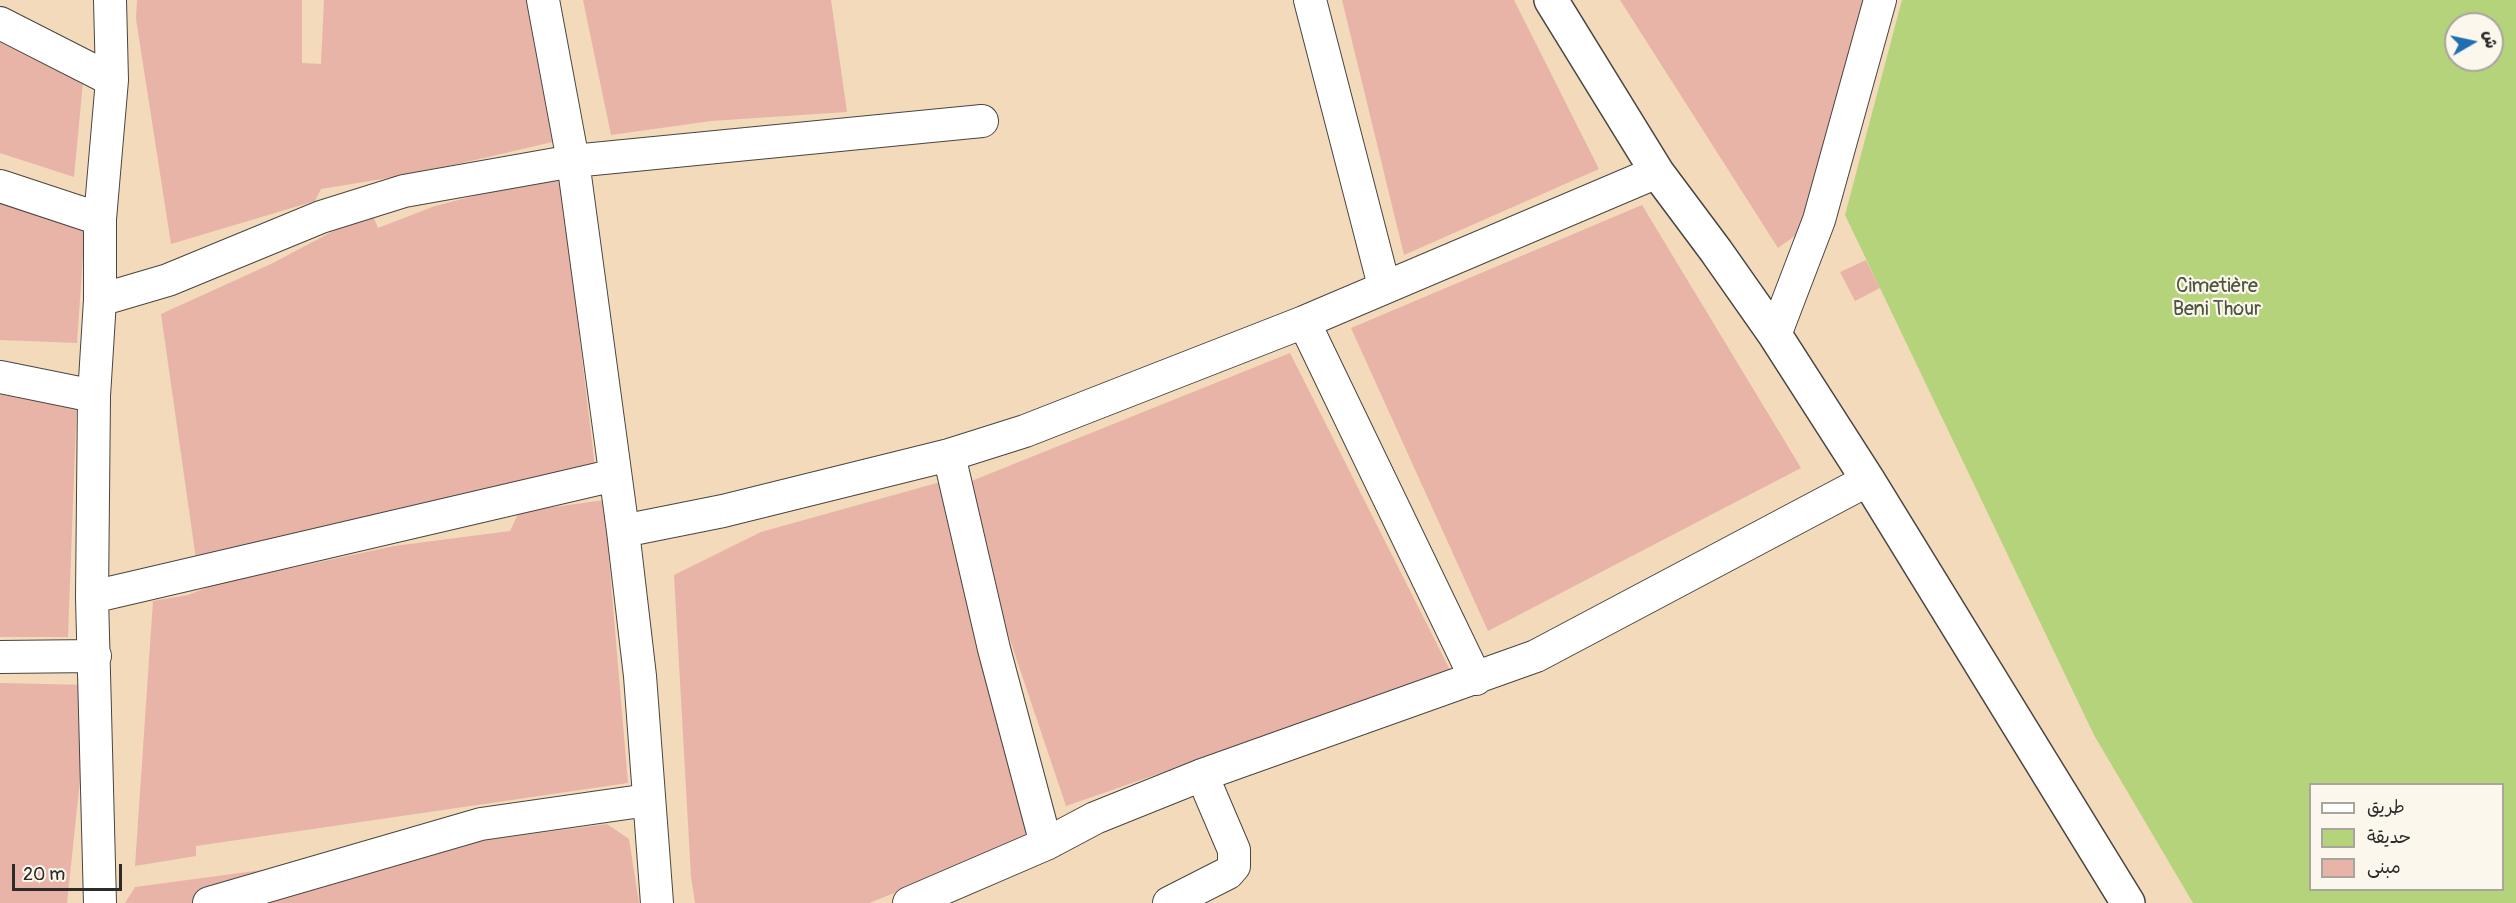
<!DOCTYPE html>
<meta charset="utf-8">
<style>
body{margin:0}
#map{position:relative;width:2516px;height:903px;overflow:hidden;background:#f2daba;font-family:Pangolin,"Playpen Sans Arabic",sans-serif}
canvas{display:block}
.legend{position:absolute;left:2309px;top:783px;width:195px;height:108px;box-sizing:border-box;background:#fbf7ec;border:2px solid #a8a59f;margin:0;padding:8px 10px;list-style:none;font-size:18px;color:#2b2b2b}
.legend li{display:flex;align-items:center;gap:12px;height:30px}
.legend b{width:30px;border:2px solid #a8a59f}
.north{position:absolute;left:2444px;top:12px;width:60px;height:60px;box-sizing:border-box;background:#fbf7ec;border:2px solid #a8a59f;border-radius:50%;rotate:81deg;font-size:16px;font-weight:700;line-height:24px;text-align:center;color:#2b2b2b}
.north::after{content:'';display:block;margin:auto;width:21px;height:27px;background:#1f6fb2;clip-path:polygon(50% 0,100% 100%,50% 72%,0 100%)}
.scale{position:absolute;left:12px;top:864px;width:110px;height:27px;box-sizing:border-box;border:3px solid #2b2b2b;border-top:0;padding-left:8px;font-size:18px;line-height:21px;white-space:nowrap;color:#2b2b2b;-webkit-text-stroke:4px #fbf7ec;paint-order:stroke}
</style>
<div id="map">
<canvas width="2516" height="903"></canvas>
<ul class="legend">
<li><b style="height:8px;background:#fff"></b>طريق</li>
<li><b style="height:16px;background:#b4d37b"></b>حديقة</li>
<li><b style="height:16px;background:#e8b4a8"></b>مبنى</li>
</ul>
<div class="north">ش</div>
<div class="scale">20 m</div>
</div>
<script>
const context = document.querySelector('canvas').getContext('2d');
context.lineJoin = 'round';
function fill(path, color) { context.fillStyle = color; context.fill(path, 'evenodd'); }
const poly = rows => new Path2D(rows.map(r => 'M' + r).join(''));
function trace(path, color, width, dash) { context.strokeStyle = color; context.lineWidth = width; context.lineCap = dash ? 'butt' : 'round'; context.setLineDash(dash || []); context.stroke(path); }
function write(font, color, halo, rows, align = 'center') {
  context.font = font + ' Pangolin,sans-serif'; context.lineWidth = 4.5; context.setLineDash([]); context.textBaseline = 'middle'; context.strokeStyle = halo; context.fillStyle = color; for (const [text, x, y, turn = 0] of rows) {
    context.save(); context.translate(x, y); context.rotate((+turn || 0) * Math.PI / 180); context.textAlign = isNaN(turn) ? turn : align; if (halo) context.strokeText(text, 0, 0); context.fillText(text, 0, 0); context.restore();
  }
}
fill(poly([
 [1902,0,2516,0,2516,903,2193,903,2094,735,1845,215],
 [2456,24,2492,24,2492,60,2456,60],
 [2310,784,2502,784,2502,890,2310,890]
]), '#b4d37b');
fill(poly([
 [137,0,302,0,302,63,321,64,324,0,534,0,557,141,419,173,321,189,315,201,171,244,136,19],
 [583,0,831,0,847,112,711,121,611,135],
 [1342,0,1514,0,1599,169,1404,255],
 [1620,0,1868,0,1814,222,1778,248],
 [0,36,83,82,74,177,0,153],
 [560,174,595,467,196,559,161,314,271,264,371,211,378,228,435,206],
 [0,195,85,226,77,343,0,340],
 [1642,205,1801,468,1488,631,1351,328],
 [1866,260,1880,288,1855,301,1840,272],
 [1290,353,1451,672,1066,806,1002,616,969,482],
 [0,389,77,395,68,637,0,637],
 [944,481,1029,840,869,903,695,903,691,877,674,575,761,532],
 [604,500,628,783,196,846,196,856,135,866,153,601,188,595,213,585,394,546,510,531,519,512],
 [0,683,90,685,67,903,0,903],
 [607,824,629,839,639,903,125,903,135,887]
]), '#e8b4a8');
const minor = poly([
 [543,0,573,161,623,531,640,676,657,903],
 [1310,0,1384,286],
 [0,23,112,80],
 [0,186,100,219],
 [100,300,168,280,321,217,404,191,573,161,982,121],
 [1304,322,1476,679],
 [1775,335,1819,220,1880,0],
 [0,377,94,396],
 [949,455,994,649,1046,844],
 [623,531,723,511,949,455,1025,431,1304,322,1657,172],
 [92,597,615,475],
 [0,657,95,656],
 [100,903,92,597,94,396,100,300,100,219,112,80,110,0],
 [209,903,481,824,648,800],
 [909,903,1046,844,1095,818,1202,775,1536,656,1868,480],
 [1169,903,1228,873,1234,866,1234,850,1202,775]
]);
const tertiary = poly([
 [1551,0,1657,172,1716,251,1775,335,1868,480,2128,903]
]);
trace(minor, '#494540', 34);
trace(tertiary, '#494540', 36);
trace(minor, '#fff', 32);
trace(tertiary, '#fff', 33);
write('20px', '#4d553f', '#fbf7ec', [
 ["Cimetière",2217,287],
 ["Beni Thour",2217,310]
]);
</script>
